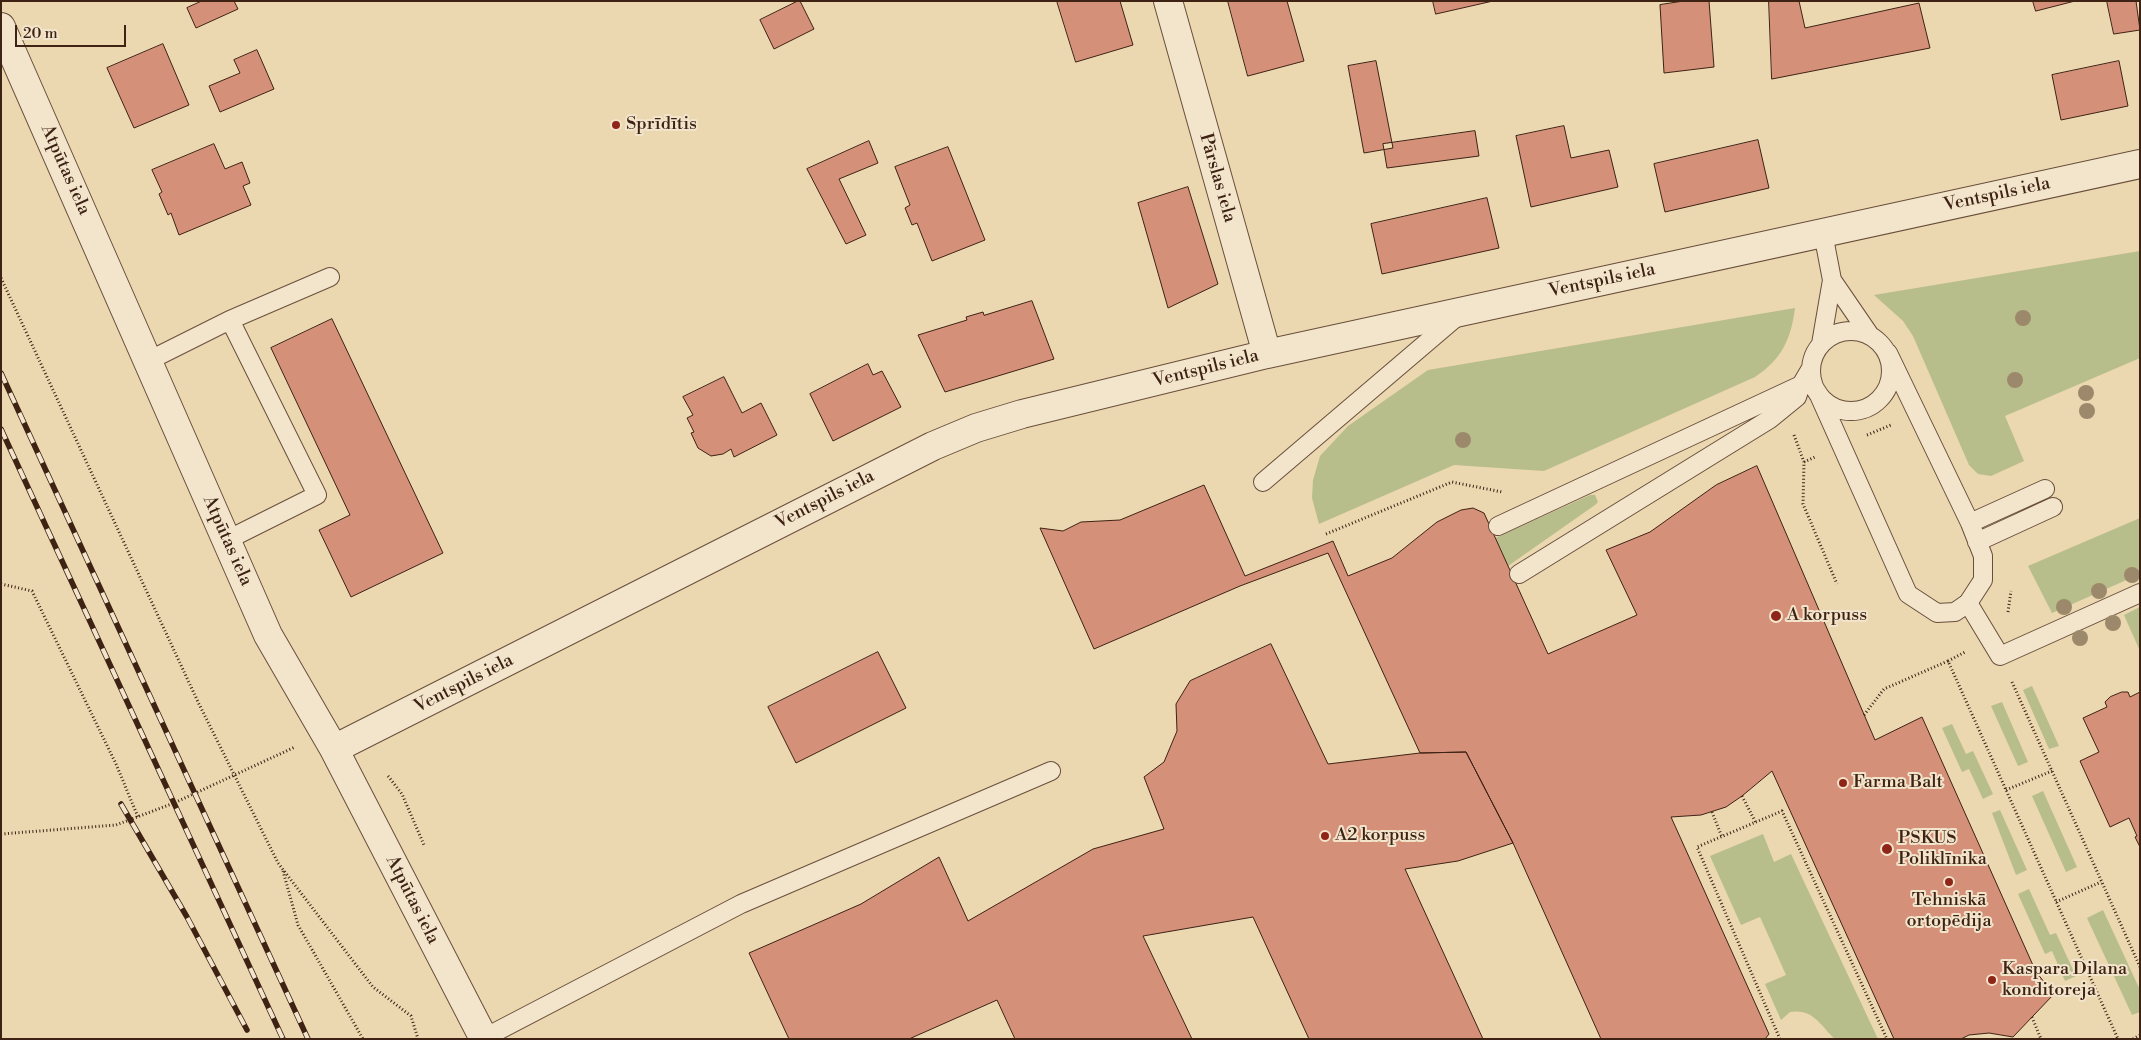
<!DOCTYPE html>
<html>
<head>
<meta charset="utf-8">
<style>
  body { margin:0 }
  #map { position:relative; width:2141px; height:1040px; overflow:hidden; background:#ebd7b0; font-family:"Libre Bodoni",serif }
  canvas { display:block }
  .frame { position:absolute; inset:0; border:2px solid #3e2214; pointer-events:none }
  .scale { position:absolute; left:15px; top:25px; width:111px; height:22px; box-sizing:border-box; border:2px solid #3e2214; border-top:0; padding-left:6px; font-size:15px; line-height:18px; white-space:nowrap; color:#3e2214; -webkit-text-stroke:4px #f2e5cc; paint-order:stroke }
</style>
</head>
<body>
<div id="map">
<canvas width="2141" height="1040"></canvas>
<div class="frame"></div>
<div class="scale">20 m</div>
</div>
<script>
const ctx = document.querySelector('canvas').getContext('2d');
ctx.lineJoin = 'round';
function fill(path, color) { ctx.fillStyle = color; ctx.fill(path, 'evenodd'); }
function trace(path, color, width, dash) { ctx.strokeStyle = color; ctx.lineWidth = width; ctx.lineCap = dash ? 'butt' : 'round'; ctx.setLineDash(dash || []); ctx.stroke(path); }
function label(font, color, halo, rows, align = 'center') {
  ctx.font = font + ' "Libre Bodoni",serif'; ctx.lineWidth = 4; ctx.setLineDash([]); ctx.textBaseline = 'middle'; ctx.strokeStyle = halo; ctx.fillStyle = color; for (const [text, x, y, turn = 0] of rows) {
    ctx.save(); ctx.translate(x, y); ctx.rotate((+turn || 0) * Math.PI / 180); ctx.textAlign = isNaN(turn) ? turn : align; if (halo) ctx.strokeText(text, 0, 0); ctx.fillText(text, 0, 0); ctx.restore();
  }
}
fill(new Path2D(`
  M2140,251V358L2005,416L2024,461L1991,476L1978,474L1969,465L1913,336L1903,321L1874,295Z
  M1795,308C1791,339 1782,359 1755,377L1544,471L1454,465L1319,524L1312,498L1313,480L1320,456L1348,426L1428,370Z
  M1590,495H1595L1598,502L1595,505L1508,566L1495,538Z
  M2140,518V574L2052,613L2028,566Z
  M2140,607V651L2124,615Z
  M2032,686L2059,746L2049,749L2023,690Z
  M2002,702L2028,762L2018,766L1991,706Z
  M1952,724L1966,754L1973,751L1993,794L1983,799L1969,769L1962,772L1942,728Z
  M2043,791L2077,867L2066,872L2032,796Z
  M2000,810L2027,870L2016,875L1992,813Z
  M1763,834L1774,862L1791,854L1878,1039H1835C1820,1025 1813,1008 1790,1012L1781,1020L1765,984L1786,975L1760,917L1741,925L1710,856Z
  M2029,889L2050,935L2056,933L2076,976L2065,981L2052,951L2045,954L2018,894Z
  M2103,910L2140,990V1012L2132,1015L2087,918Z`), '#b8be8b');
const building = new Path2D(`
  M202,1H234L238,9L196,28L187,8Z
  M798,1H800L814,29L774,49L760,20Z
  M1057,1H1120L1133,45L1076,62Z
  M1228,1H1287L1304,61L1248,76Z
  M1433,1H1493L1436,14Z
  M1684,1H1709L1714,67L1664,73L1660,5Z
  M1769,1H1799L1805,28L1919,3L1930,48L1772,79Z
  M2033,1H2075L2036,11Z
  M2107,1H2136L2140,30L2114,34Z
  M163,44L189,105L134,128L107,68Z
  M257,50L274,89L220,112L209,86L240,73L234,60Z
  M1376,61L1393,148L1364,153L1348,66Z
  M2119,61L2128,106L2061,120L2052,75Z
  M1564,126L1571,158L1609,150L1618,187L1531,207L1516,136Z
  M1475,131L1479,156L1387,168L1383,144Z
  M1758,140L1769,188L1665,212L1654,164Z
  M869,141L878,163L839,179L866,235L846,244L807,169Z
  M214,144L225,169L242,162L250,183L243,186L251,205L179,235L171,213L168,215L159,194L162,192L152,170Z
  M948,147L985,240L932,261L917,223L912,225L905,208L910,205L895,167Z
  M1188,187L1218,284L1168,308L1138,203Z
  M1487,198L1499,248L1382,274L1371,224Z
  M1032,301L1054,359L945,392L918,335L967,320L966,317L983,312L984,315Z
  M332,319L443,553L351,597L319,530L350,515L271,348Z
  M868,364L873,375L882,371L901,407L833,441L810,394Z
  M724,377L742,413L761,403L777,435L734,457L731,449L723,454L711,456L698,448L691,433L694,432L687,418L693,415L683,397Z
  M1757,466L1875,740L1922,717L2036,972L2054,994L2013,1037L1989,1033L1969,1035L1961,1039H1894L1772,771L1742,796L1726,807L1701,815L1671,817L1769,1034L1765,1039H1601L1513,843L1466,752L1420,753L1328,553L1240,586L1094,649L1040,528L1063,531L1081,522L1120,520L1204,485L1245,576L1333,541L1348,576L1392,558L1437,522L1461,510L1473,508L1484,513L1548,654L1637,615L1606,550L1650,532L1716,485Z
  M1271,644L1328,764L1420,753L1466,752L1513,843L1458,861L1405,869L1483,1039H1309L1253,917L1143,936L1192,1039H1015L997,1000L909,1039H789L749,953L861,904L939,857L968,921L1093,849L1164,829L1144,777L1164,762L1177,731L1176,704L1190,681Z
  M878,652L906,708L796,763L768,707Z
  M2122,692H2128L2130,697L2140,692V847L2135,837L2137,836L2129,818L2110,827L2080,761L2099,752L2083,718L2107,707L2105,702L2110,697Z`);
fill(building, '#d49078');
trace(building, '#3e2214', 1);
const service = new Path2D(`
  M1832,280L1869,334
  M230,320L330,277
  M1811 371a40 40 0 1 1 80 0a40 40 0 1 1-80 0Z
  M1821,344L1832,280L1823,233
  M148,361L230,320L317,495L227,540
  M1818,393L1908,594L1937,613L1955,612L1968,603L1983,580V556L1970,523L1888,353
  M1263,482L1459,315
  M1970,523L2045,489
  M1498,526L1801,385
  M1977,542L2053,507
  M1519,574L1770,419L1797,397L1801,385L1811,368
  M1968,603L2000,656L2140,593
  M484,1038L741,904L1051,771`);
const minor = new Path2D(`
  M1168,1L1267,354
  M1,27L268,635L334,749L484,1039
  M334,749L933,446L976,428L1022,414L1267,354L2140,164`);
trace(service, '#694f3b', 20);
trace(minor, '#694f3b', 30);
trace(new Path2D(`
  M1,278L199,704L278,863L373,987L411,1016L418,1039
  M1794,435L1804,462L1803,504L1837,584
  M1867,435L1891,425
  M1804,462L1815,457
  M1326,534L1452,482L1502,492
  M1,584L32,591L116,764L138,817
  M2008,612L2011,591
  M1948,661L1965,652
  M2012,682L2140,967
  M1864,715L1884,689L1948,661L2118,1039
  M388,776L402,794L424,845
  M2006,790L2052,771
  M1742,796L1756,823
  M1712,812L1722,837
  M1,834L116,825L174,803L295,747
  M283,871L298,925L363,1039
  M2056,902L2101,882
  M2032,1017L2041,1039
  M1780,1039L1697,847L1782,811L1887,1039
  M2133,1039L2140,1035`), '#3e2214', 3, [1, 2.5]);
trace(service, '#f2e5cc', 18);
trace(minor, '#f2e5cc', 28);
const rail = new Path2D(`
  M1,373L308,1039
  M1,429L283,1039
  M121,804L187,917L247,1030`);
trace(rail, '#3e2214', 5.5);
trace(rail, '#f2e5cc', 4, [11]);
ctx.fillStyle = '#9c896b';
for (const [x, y] of [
  [2023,318],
  [2015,380],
  [2086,393],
  [2087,411],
  [1463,440],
  [2132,575],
  [2099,591],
  [2064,607],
  [2113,623],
  [2080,638]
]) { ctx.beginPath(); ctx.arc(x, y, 8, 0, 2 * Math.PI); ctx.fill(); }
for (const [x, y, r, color] of [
  [616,125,5,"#8f2418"],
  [1776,616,6,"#8f2418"],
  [1843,783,5,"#8f2418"],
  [1325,836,5,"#8f2418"],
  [1887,849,6,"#8f2418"],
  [1949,882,5,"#8f2418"],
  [1992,980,5,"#8f2418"]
]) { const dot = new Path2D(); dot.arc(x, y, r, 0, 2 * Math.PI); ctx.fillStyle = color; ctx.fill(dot); trace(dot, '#f2e5cc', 2); }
label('18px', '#3e2214', '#f2e5cc', [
  ["Sprīdītis",626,125],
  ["A korpuss",1787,616],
  ["Farma Balt",1853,783],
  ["A2 korpuss",1335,836],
  ["PSKUS",1898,839],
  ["Poliklīnika",1898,860],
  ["Tehniskā",1949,901,"center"],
  ["ortopēdija",1949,922,"center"],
  ["Kaspara Dilana",2002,970],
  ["konditoreja",2002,991]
], 'left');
label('18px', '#3e2214', '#f2e5cc', [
  ["Atpūtas iela",65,170,66],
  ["Pārslas iela",1217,178,74],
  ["Ventspils iela",1997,195,-12],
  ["Ventspils iela",1602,281,-12],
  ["Ventspils iela",1206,369,-14],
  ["Ventspils iela",825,500,-27],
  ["Atpūtas iela",227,541,66],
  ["Ventspils iela",464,684,-27],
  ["Atpūtas iela",412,900,63]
]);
</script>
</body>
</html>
